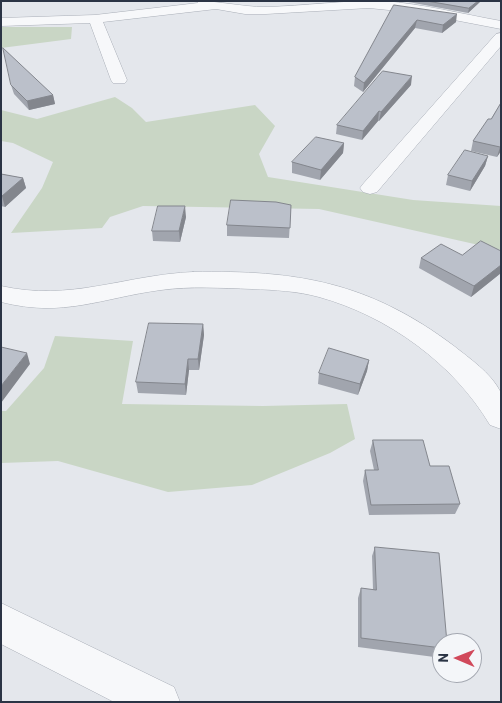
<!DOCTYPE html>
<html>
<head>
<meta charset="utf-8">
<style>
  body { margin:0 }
  #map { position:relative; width:502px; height:703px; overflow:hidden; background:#e4e7ec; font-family:Barlow,sans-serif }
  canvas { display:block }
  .frame { position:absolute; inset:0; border:2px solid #2b3445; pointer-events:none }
  .north { position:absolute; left:432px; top:633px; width:50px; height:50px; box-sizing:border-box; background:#f4f6f9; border:1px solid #a4a8b1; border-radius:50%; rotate:271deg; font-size:14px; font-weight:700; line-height:20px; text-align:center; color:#2b3445 }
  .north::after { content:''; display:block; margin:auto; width:18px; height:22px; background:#d1495b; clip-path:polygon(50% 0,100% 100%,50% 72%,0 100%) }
</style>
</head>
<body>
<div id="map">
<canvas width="502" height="703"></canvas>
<div class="frame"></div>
<div class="north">N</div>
</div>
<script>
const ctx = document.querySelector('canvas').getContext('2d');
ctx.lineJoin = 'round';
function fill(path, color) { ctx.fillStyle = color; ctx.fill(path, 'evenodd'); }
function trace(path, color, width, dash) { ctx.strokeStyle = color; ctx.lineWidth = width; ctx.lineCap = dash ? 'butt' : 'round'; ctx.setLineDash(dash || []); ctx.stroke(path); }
fill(new Path2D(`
  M1,27H72L71,39L1,48Z
  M115,97L132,108L146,122L255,105L275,126L259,154L268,177L413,200L501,206V250L319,209L143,206L110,217L102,228L11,233L42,188L53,162L13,143L1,141V110L37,119Z
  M55,336L133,341L122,404L263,406L347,404L355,439L330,453L252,485L168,492L58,461L1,463V411H6L44,368Z`), '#c9d6c5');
const minor = new Path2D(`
  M197,1C220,1 242,7 265,7C305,6 344,0 384,1C423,4 462,14 501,21V29L418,13L369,8L266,14H245L216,9L103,22L127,80L125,83H113L111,80L90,23L1,26V18L95,15L198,3Z
  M501,33V46L377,192L370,194L363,192L360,188L363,184L496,34Z
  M193,272C297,270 369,282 454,346C469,358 491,373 500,391C502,398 501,420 501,429L490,425C454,364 388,316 319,297C297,291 275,290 252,289C221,288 191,286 161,290C101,298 64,318 1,302V286C71,302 124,275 193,272Z
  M1,603L174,687L180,702H114L1,644Z`);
trace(minor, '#a9aeb7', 1);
fill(minor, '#f7f8fa');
fill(new Path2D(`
  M403,1H481L468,13Z
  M394,5L456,22L442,33L415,28L363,92L354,86L355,77Z
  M11,85L53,95L55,104L29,110L14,94Z
  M411,85L379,121H378L362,140L336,134L337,125Z
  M501,103V151L497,157L471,151L473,141L491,119Z
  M344,143L343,153L320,180L292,173V162Z
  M488,156L485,166L470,191L446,185L448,175Z
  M1,174L23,178L26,188L5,207L1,206Z
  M291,205L289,238L227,236V225Z
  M186,217L180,242L153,241L152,231Z
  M501,251V273L471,297L419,268L421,258L462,255Z
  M203,324L204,335L199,370H189L186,395L138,393L136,382Z
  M369,360L367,371L358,395L318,384L319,373Z
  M373,440L430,466L460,504L455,514L369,515L363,481L365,470H374L370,451Z
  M375,547L442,643V658L358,647V598L361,588L373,590L372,556Z`), '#a1a5ae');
fill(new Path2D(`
  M478,1H481L468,13L469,8Z
  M457,14L456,22L442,33L443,25Z
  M417,20L415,28L363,92L364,83Z
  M412,76L411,85L379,121L381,112Z
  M53,95L55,104L29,110L27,101Z
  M379,111L378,121L362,140L363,131Z
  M344,143L343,153L320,180L321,170Z
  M501,146V151L497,157L500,147Z
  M488,156L485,166L470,191L472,181Z
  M23,178L26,188L5,207L2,196Z
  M185,206L186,217L180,242L179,231Z
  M501,265V273L471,297L474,286Z
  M203,324L204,335L199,370L198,359Z
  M27,353L30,364L1,403V386Z
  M188,359L189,370L186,395L185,384Z
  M369,360L367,371L358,395L360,384Z`), '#83868d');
const building = new Path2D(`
  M427,1H478L469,8Z
  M394,5L457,14L443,25L417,20L364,83L355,77Z
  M3,48L53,95L27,101L11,85Z
  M383,71L412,76L381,112L379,111L363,131L337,125Z
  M501,103V146L500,147L473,141L488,119H491Z
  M316,137L344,143L321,170L292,162Z
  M465,150L488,156L472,181L448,175Z
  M1,174L23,178L2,196H1Z
  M231,200L276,202L291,205L290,228L227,225Z
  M158,206H185L179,231H152Z
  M481,241L501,251V265L474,286L421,258L441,244L462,255Z
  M149,323L203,324L198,359H188L185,384L136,382Z
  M1,347L27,353L1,386Z
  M329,348L369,360L360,384L319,373Z
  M373,440H423L430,466H449L460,504L371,505L365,470H378Z
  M375,547L439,553L447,643H442V648L361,638V588L376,590Z`);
fill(building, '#bbc0ca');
trace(building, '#83868d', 1);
</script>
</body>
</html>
